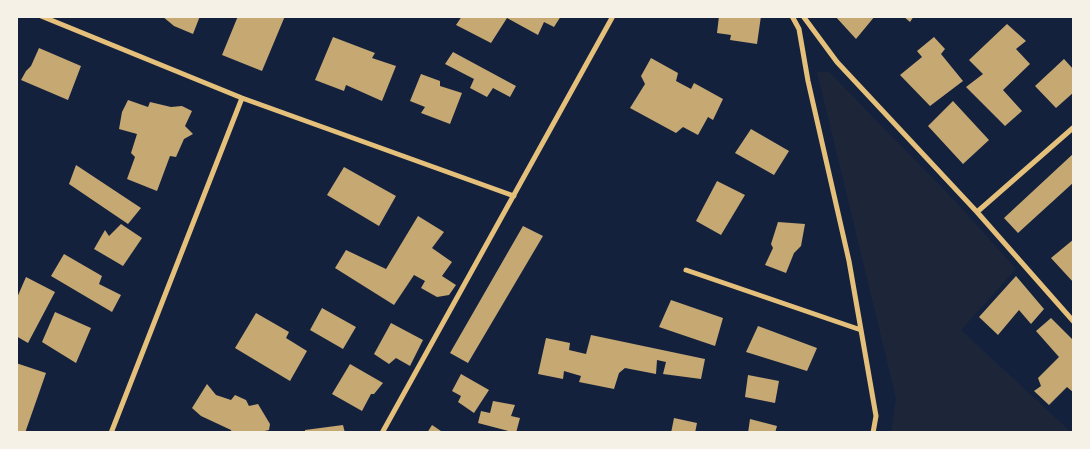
<!DOCTYPE html>
<html>
<head>
<meta charset="utf-8">
<style>
  body { margin:0 }
  #map { position:relative; width:1090px; height:449px; overflow:hidden; background:#14213d; font-family:"Titillium Web",sans-serif }
  canvas { display:block }
  .frame { position:absolute; inset:0; border:18px solid #f6f1e7; pointer-events:none }
</style>
</head>
<body>
<div id="map">
<canvas width="1090" height="449"></canvas>
<div class="frame"></div>
</div>
<script>
const ctx = document.querySelector('canvas').getContext('2d');
ctx.lineJoin = 'round';
function fill(path, color) { ctx.fillStyle = color; ctx.fill(path, 'evenodd'); }
function trace(path, color, width, dash) { ctx.strokeStyle = color; ctx.lineWidth = width; ctx.lineCap = dash ? 'butt' : 'round'; ctx.setLineDash(dash || []); ctx.stroke(path); }
fill(new Path2D(`
  M817,72H829L958,204L1016,269L961,330L1072,433H891L896,398Z`), '#1d2539');
fill(new Path2D(`
  M162,16H200L193,34L174,26Z
  M238,16H285L262,71L222,55Z
  M462,16H561L554,27L544,22L538,35L507,18L491,43L456,25Z
  M719,16H761L757,44L730,40L731,35L717,33Z
  M835,16H875L856,39Z
  M903,16H914L910,22Z
  M1007,24L1026,41L1016,49L1030,64L1003,90L1022,111L1005,126L966,87L983,74L969,60Z
  M333,37L375,53L372,58L396,66L382,101L346,85L344,91L315,80Z
  M934,37L945,49L941,54L963,81L930,106L900,75L922,57L917,51Z
  M39,48L81,66L68,100L21,80L26,71L31,66Z
  M453,52L516,86L510,97L493,88L487,97L470,88L474,79L445,64Z
  M651,58L678,73L676,81L691,89L694,83L723,99L713,120L708,117L698,135L683,127L676,133L630,108L645,84L641,76Z
  M1064,59L1074,70V92L1056,108L1035,86Z
  M421,74L440,81V86L462,93L450,124L421,113L425,107L410,101Z
  M128,100L148,107L150,102L171,107L182,106L192,111L185,126L193,134L184,139L176,157L170,156L157,191L127,179L135,157L131,153L137,134L119,129L122,112Z
  M953,101L989,140L963,164L928,126Z
  M751,129L789,151L774,175L735,153Z
  M1074,153V182L1018,233L1004,218Z
  M76,165L141,208L128,224L69,184Z
  M344,167L396,196L379,226L327,195Z
  M717,181L745,195L721,235L696,221Z
  M418,216L444,232L432,248L452,262L442,276L456,285L449,295L437,297L421,288L425,281L414,275L394,305L335,268L346,250L386,269Z
  M778,222L805,224L801,246L794,253L786,273L765,265L773,248L771,244Z
  M121,224L142,238L123,266L94,249L105,230L109,236Z
  M523,226L543,236L468,363L450,353Z
  M1074,239V283L1051,258Z
  M64,254L102,276L99,284L121,295L112,312L51,276Z
  M1016,276L1044,309L1031,324L1019,310L998,335L979,317Z
  M26,277L55,292L28,343L16,336V300Z
  M671,300L723,318L715,346L659,327Z
  M322,308L356,327L343,349L310,330Z
  M55,312L91,328L76,363L42,342Z
  M256,313L289,332L286,338L307,351L290,381L235,348Z
  M1051,318L1074,341V393L1067,387L1049,405L1034,391L1041,386L1038,378L1059,357L1036,331Z
  M391,323L423,340L410,366L396,358L389,364L374,354Z
  M758,326L817,348L807,371L746,352Z
  M591,335L705,359L701,379L663,374L666,362L657,360L656,374L625,368L619,373L614,389L579,382L581,376L564,371L563,379L538,374L546,338L570,343L569,350L586,354Z
  M16,363L46,373L25,433H16Z
  M350,364L383,383L374,394H371L362,411L332,394Z
  M461,374L489,390L474,413L458,402L461,396L452,391Z
  M748,375L779,381L775,403L745,397Z
  M207,384L216,395L231,400L235,395L246,400L249,406L258,404L270,424L269,430L256,433H232L231,430L201,416L192,408Z
  M493,401L515,405L511,416L520,418L516,433L478,423L481,411L490,413Z
  M674,418L697,423L695,433H671Z
  M750,419L777,426L775,433H748Z
  M343,425L345,433H305V430Z
  M432,425L444,433H427Z`), '#c6a872');
trace(new Path2D(`
  M41,16L242,98L514,196
  M792,16L799,29L808,81L849,261L876,416L873,433
  M803,16L837,62L977,212L1074,322
  M977,212L1074,127
  M686,270L861,330
  M111,433L242,98
  M382,433L613,16`), '#e5c07b', 5);
</script>
</body>
</html>
